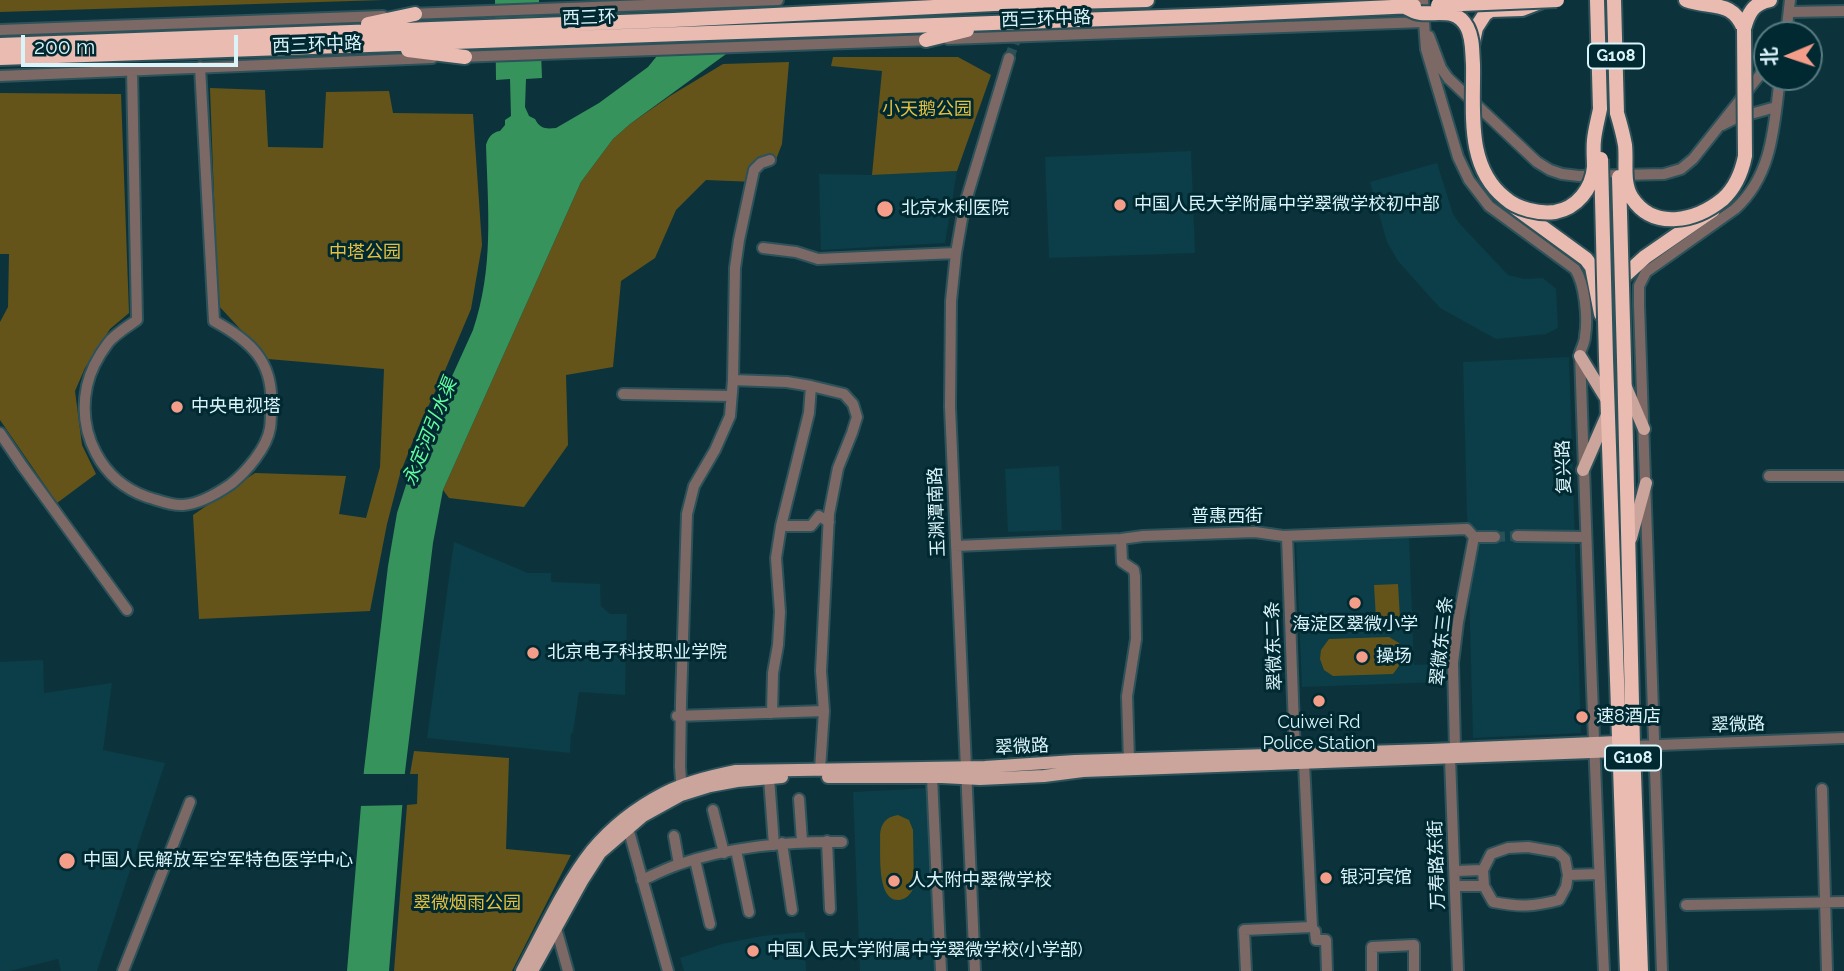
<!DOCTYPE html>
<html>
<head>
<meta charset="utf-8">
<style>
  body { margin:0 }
  #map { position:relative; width:1844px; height:971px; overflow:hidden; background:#0c333b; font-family:Raleway,"Noto Sans SC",sans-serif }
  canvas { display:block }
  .north { position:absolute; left:1753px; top:21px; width:70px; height:70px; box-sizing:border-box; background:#012931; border:2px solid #587a81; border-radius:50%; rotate:268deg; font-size:19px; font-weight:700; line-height:28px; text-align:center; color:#daf4fa }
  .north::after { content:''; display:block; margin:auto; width:24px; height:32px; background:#f49e8a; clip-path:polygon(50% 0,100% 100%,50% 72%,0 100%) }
  .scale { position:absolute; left:21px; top:35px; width:217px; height:32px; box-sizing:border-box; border:4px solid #daf4fa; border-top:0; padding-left:9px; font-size:21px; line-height:24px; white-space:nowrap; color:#daf4fa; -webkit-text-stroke:5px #012931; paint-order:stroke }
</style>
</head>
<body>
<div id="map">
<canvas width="1844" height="971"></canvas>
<div class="north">北</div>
<div class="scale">200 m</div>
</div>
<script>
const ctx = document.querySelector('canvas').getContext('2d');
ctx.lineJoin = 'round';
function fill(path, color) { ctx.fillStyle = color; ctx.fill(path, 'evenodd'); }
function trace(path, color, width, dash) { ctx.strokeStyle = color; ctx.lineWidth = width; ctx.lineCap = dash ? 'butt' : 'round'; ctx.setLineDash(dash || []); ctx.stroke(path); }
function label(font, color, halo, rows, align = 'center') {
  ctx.font = font + ' Raleway,"Noto Sans SC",sans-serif'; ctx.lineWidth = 6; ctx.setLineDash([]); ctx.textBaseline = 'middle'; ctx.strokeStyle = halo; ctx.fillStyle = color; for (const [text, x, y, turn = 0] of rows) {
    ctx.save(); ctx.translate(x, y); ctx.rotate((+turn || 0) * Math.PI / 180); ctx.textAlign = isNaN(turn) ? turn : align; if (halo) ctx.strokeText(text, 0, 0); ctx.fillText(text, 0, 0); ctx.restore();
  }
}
fill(new Path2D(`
  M1191,151L1195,253L1049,258L1045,157Z
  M1437,163L1453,214L1459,223L1508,275L1524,279L1543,278L1556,289L1558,328L1546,334L1496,339L1440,308L1398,261L1387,242L1370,182Z
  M957,171L945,243L821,250L819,174L872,175Z
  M1569,357L1581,733L1473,738L1463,362Z
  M1059,466L1062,530L1008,532L1005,469Z
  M1409,537L1414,665L1439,664L1440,682L1302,687L1296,541Z
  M454,542L528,573H551V581L553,582L600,584L601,606L610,614H627L625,695L579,692L573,732L571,734L570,753L427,738Z
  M43,660L44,693L112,683L103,750L165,763L97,971H61L58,959L10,971H0V662Z
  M928,788L935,971H860L853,792Z
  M805,932L806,971H684L680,958L722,944L762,936Z`), '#0b3e48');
fill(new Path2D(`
  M0,0H384L0,12Z
  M833,57H958L991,75L957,171L872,175L882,71L831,66Z
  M789,62L782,144L775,162L760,168L756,182L706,180L676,210L655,258L621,281L613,367L566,375L568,445L524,507L449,498L443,490L581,182L613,139L630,124L670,96L723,64Z
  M210,88L265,90L268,147L323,148L326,92L389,91L393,113L473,114L482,245L471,309L443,375L418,428L400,474L387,524L370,611L199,619L193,515L255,473L346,476L339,514L366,518L380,467L384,369L268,359L218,305Z
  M0,93L121,94L129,313L110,329L85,368L75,391L82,445L96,474L57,503L0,420V322L8,307L9,254H0Z
  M1398,584L1400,618L1376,619L1374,585Z
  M1389,637L1399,643C1404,657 1402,663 1393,674L1333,676L1324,670L1320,659L1321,650L1329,639Z
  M414,751L509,758L506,849L571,855L512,971H394L407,805L417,804L418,774H410Z
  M898,815L909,820L913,830L914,886C912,893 906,900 898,900C876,900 881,851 880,835C881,823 886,817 898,815Z`), '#645419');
fill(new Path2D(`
  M495,0H539L542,78L526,79L525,107L529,116L535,119C540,129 546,129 556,128L599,103L648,67L702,0H769L733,49L630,124L613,139L581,182L443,490L433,543L405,772L389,971H347L364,770L388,566L397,513L414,460L473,330C494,268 488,210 486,145C488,138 492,132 500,131L505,125V120L511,116L510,79L496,80Z`), '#36935b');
fill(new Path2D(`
  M360,774H408L406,805L358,806Z`), '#0c333b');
trace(new Path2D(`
  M1009,58L1031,0
  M1495,537L1517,536`), '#2b5058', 10, [10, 5]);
const minor = new Path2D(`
  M1423,0L1424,20
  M1789,12L1844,11
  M410,14L778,0
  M1424,22L1426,49L1458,157L1469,180L1489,206L1575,269C1585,284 1588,318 1585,336C1585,342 1582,347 1580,353C1587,559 1594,765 1604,971
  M0,30L383,16
  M1786,35L1790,0
  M1429,36L1441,68L1448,78L1537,162L1550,170L1562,174L1579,176L1664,174L1681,169L1693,159L1767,66
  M948,39L1424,22
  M458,57L932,40
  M132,70L137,320C127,327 115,334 108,343C99,355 90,372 87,386C77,433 101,481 147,497C158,500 171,506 183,505C199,504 218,493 231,484C246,472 267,448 270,428C271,422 271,414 271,407C274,362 251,341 214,321L200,67
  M0,76L432,58
  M1722,125L1736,118L1776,107
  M763,248L796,252L818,259L956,253
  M733,380L787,382L811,386L844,394L853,404L857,417L852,433L838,468L829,514L821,671L824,711L820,769
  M623,394L731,396
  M0,433L23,467L127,610
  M1769,476H1844
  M781,526H811L819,516L829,522
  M1287,536L1295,754
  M1517,536L1585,537
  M1121,539L1122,562L1134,570L1135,576L1136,639L1127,696L1129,760
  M956,546L1121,539L1143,536L1255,532L1283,536L1467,529L1474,537H1495
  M772,713L773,673L778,645L780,612L776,558L781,526L809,413L811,386
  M677,716L824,711
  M1633,746L1844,738
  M1455,749L1453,663L1458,622L1474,537
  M1450,758L1458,971
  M932,777L941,971
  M769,778L774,845
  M1822,789L1827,971
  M682,793L680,767L681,701L687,514L694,486L715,450L730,416L733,380L735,268L739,240L754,170L761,163L770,160
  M799,799L802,841
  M713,810L724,853
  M628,828L668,971
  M674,836L679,864
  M827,841L830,909
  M782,843L792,910
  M736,850L749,912
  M695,860L710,924
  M1483,870L1491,854L1508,848L1528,847L1557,852L1565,859L1568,875
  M1455,871L1483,870L1484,886H1455
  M642,880C654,875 665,869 677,865C727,847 789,841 842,842
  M1484,886L1493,902C1519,907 1533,907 1559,900L1566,887L1568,875L1599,874
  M1686,905L1844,902
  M556,928L568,971
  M1315,931L1316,940H1326L1327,971
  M123,971L190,802
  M975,971L950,407L951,301L956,253L964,207L1009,58
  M1246,971L1244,930L1312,927L1304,763
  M1372,971V947L1414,945V971
  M1662,971L1639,305V286L1646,272L1735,209C1773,175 1774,125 1780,77`);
const major = new Path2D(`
  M1580,356L1607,400
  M1626,387L1644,429
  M1583,470L1607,415
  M1631,538L1646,483
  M828,777H942L980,779L1044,776L1083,771L1618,751
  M522,971C543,932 565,884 592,850C611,827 637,807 664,793C686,782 711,776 736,771L985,767L1075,761L1430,750L1618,742
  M532,971L582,881L600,853L643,816L681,795L710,786L737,781L782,777`);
const highway = new Path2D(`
  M1597,0L1600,109
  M1614,0L1617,113
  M1686,0C1714,9 1732,0 1744,29
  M368,24L415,14
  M1744,29C1748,14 1753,3 1770,0
  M926,40L967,30
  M0,45L674,20L994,4L1147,0
  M1472,46L1476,28L1485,14L1491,10L1522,9L1540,2
  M408,50L465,57
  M0,58L1219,15
  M1516,208L1586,259L1592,267L1601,314
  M1622,278L1645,257L1713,210
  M1606,359L1627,971
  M1624,359L1633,746L1641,971`);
trace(minor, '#2d525a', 14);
trace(major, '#2d525a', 16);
trace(highway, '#2d525a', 18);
trace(minor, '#7c6965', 10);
trace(major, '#cba49b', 12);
trace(highway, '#eabbb0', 14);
const highwayBridge = new Path2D(`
  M1438,5L1557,0
  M1405,7C1410,9 1415,13 1420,13C1438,15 1456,7 1467,27C1473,38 1472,52 1473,64C1474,110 1465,166 1505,198C1517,209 1539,214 1555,212C1577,208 1592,189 1594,167C1594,158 1593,149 1594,140C1595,130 1598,119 1600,109
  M1219,15L1414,6
  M1617,113C1620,123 1623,134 1625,145C1627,162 1622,183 1632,198C1654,231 1696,221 1723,199C1735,188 1742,171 1745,156L1744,29
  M1601,159L1606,359
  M1619,177L1624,359`);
trace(highwayBridge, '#2d525a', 18, []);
trace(highwayBridge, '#eabbb0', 14);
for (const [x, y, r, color] of [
  [1120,205,7,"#f49e8a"],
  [885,209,9,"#f49e8a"],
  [177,407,7,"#f49e8a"],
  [1355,603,7,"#f49e8a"],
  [533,653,7,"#f49e8a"],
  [1362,657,7,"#f49e8a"],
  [1319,701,7,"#f49e8a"],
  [1582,717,7,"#f49e8a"],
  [67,861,9,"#f49e8a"],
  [1326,878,7,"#f49e8a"],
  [894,881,7,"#f49e8a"],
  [753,951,7,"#f49e8a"]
]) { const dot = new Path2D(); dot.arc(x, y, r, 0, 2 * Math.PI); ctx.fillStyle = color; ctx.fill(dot); trace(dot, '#012931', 2.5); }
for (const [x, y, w] of [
  [1616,56,56],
  [1633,758,56]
]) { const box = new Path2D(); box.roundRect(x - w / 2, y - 12.5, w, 25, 5); ctx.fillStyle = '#012931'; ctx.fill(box); trace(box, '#daf4fa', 2); }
label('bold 16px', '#daf4fa', null, [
  ["G108",1616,56],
  ["G108",1633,758]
]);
label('18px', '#daf4fa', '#012931', [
  ["西三环",589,18,-2],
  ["西三环中路",1046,19,-2],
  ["西三环中路",317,45,-2],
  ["复兴路",1564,467,-92],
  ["玉渊潭南路",937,512,-92],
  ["普惠西街",1227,517],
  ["翠微东三条",1442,641,-84],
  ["翠微东二条",1274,646,-92],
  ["翠微路",1738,725,-2],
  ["翠微路",1022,747,-3],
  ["万寿路东街",1437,865,-92]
]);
label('18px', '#e3c03f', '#012931', [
  ["小天鹅公园",927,110],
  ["中塔公园",365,253],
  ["翠微烟雨公园",467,904]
]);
label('18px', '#daf4fa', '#012931', [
  ["中国人民大学附属中学翠微学校初中部",1134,205],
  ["北京水利医院",901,209],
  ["中央电视塔",191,407],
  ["海淀区翠微小学",1355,625,"center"],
  ["北京电子科技职业学院",547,653],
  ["操场",1376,657],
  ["速8酒店",1596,717],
  ["Cuiwei Rd",1319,723,"center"],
  ["Police Station",1319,744,"center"],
  ["中国人民解放军空军特色医学中心",83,861],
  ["银河宾馆",1340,878],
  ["人大附中翠微学校",908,881],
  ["中国人民大学附属中学翠微学校(小学部)",767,951]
], 'left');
label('italic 19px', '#62fc9f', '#012931', [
  ["永定河引水渠",430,432,-68]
]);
</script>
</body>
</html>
